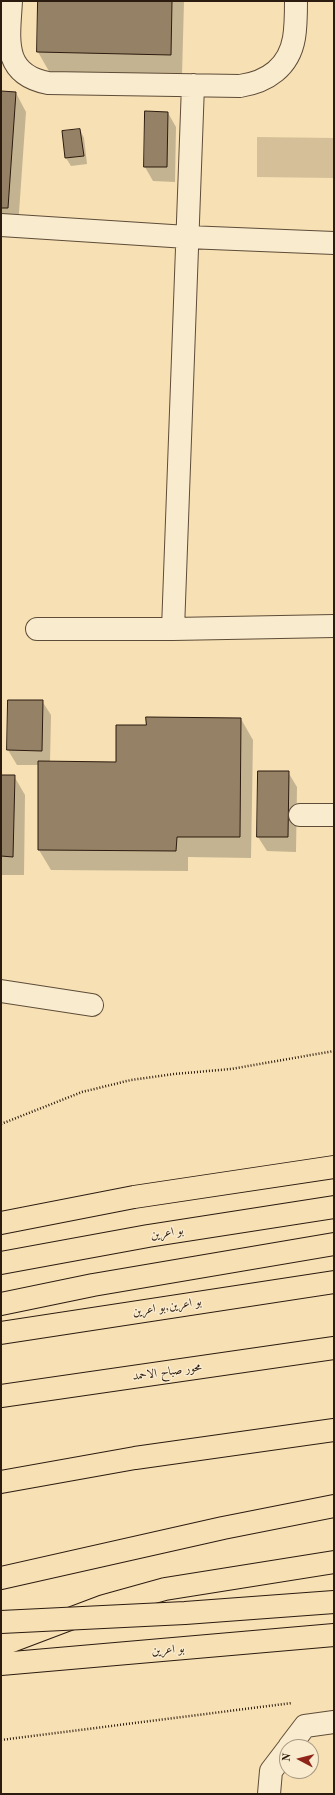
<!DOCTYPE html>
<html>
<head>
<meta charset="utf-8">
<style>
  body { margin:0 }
  #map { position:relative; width:335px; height:1795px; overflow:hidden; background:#f6e0b4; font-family:"Old Standard TT",serif }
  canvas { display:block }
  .frame { position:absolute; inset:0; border:2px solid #2c1b0f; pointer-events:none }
  .north { position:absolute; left:279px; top:1739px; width:40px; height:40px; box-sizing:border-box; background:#f9ebce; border:1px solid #a79882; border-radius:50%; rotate:277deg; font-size:11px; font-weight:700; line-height:16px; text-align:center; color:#2c1b0f }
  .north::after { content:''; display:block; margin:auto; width:14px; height:18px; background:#8f2418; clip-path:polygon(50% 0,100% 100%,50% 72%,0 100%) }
</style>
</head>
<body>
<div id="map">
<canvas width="335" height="1795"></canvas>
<div class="frame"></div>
<div class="north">N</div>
</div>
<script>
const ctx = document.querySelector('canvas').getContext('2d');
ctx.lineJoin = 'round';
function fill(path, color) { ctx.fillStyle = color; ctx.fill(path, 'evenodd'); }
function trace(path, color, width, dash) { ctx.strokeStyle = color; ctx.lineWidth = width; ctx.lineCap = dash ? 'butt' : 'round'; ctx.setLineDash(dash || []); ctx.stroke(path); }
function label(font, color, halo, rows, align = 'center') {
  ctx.font = font + ' "Old Standard TT",Amiri,serif'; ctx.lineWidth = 3; ctx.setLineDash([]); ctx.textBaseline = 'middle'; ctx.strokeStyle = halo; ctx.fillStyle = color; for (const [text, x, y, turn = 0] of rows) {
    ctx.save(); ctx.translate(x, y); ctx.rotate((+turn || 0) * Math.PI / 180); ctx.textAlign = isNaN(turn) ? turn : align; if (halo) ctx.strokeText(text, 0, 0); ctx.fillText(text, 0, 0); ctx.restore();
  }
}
fill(new Path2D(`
  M257,137L334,138V178L257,177Z`), '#d4bf98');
fill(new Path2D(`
  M39,1H184L182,75L50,73L38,52Z
  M1,92L16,93L26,112L18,227L1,225Z
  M168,113L176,127L175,182L153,181L145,167Z
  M80,130L84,138L87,164L71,166L66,158L63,131Z
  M9,701H42L51,715L50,762L117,763L147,726L241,719L253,740L251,858L188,857V871L51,870L39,850V765H17L8,750Z
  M288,772L297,787L296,852L267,851L258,837Z
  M1,776H14L25,795L24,875H1Z`), '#0003');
const building = new Path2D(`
  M38,1H172L171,55L37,52Z
  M1,91L16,92L8,208H1Z
  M145,111L168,112L167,167H144Z
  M80,129L84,156L65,158L62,131Z
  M8,700H43L42,751L7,750Z
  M146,717L241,718L240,837H177L176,851L38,850V761L116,762V725H146Z
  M258,771H289L288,837H257Z
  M1,775H15L13,857L1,856Z`);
fill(building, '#958165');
trace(building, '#2c1b0f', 1);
const minor = new Path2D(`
  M11,1C9,38 1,74 48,83L240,86C267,82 289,67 294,38C296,26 296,13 296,1
  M1,225L187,237L334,243
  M37,629H173L334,626
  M173,629L193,85
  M300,815H334
  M1,991L92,1005
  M289,1747L305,1726L334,1722
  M269,1794L271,1771L287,1750`);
const major = new Path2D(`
  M1,1263L148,1236L334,1207
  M1,1664L334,1635`);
const highway = new Path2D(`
  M1,1223L134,1197L334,1167
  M1,1304L93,1285L334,1244
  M1,1333L334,1282
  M1,1396L334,1348
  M1,1482L135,1458L334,1430
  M1,1578L223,1528L334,1506
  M1,1645L104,1606L165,1589L334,1562`);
trace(minor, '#5e4c38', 24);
trace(major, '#2c1b0f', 24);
trace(highway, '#2c1b0f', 24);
trace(new Path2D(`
  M1,1124L82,1092L131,1080L174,1074L231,1069L334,1051
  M1,1740L292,1703`), '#2c1b0f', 2.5, [1, 2]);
trace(minor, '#f9ebce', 22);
trace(major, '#f6e0b4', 22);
trace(highway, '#f6e0b4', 22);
const highwayBridge = new Path2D(`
  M1,1622L185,1613L334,1602`);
trace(highwayBridge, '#2c1b0f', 24, []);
trace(highwayBridge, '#f6e0b4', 22);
label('12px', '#2c1b0f', '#f9ebce', [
  ["بو اعرين",167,1233,-9],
  ["بو اعرين,بو اعرين",167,1307,-9],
  ["محور صباح الاحمد",167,1372,-8],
  ["بو اعرين",168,1650,-5]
]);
</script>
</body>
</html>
